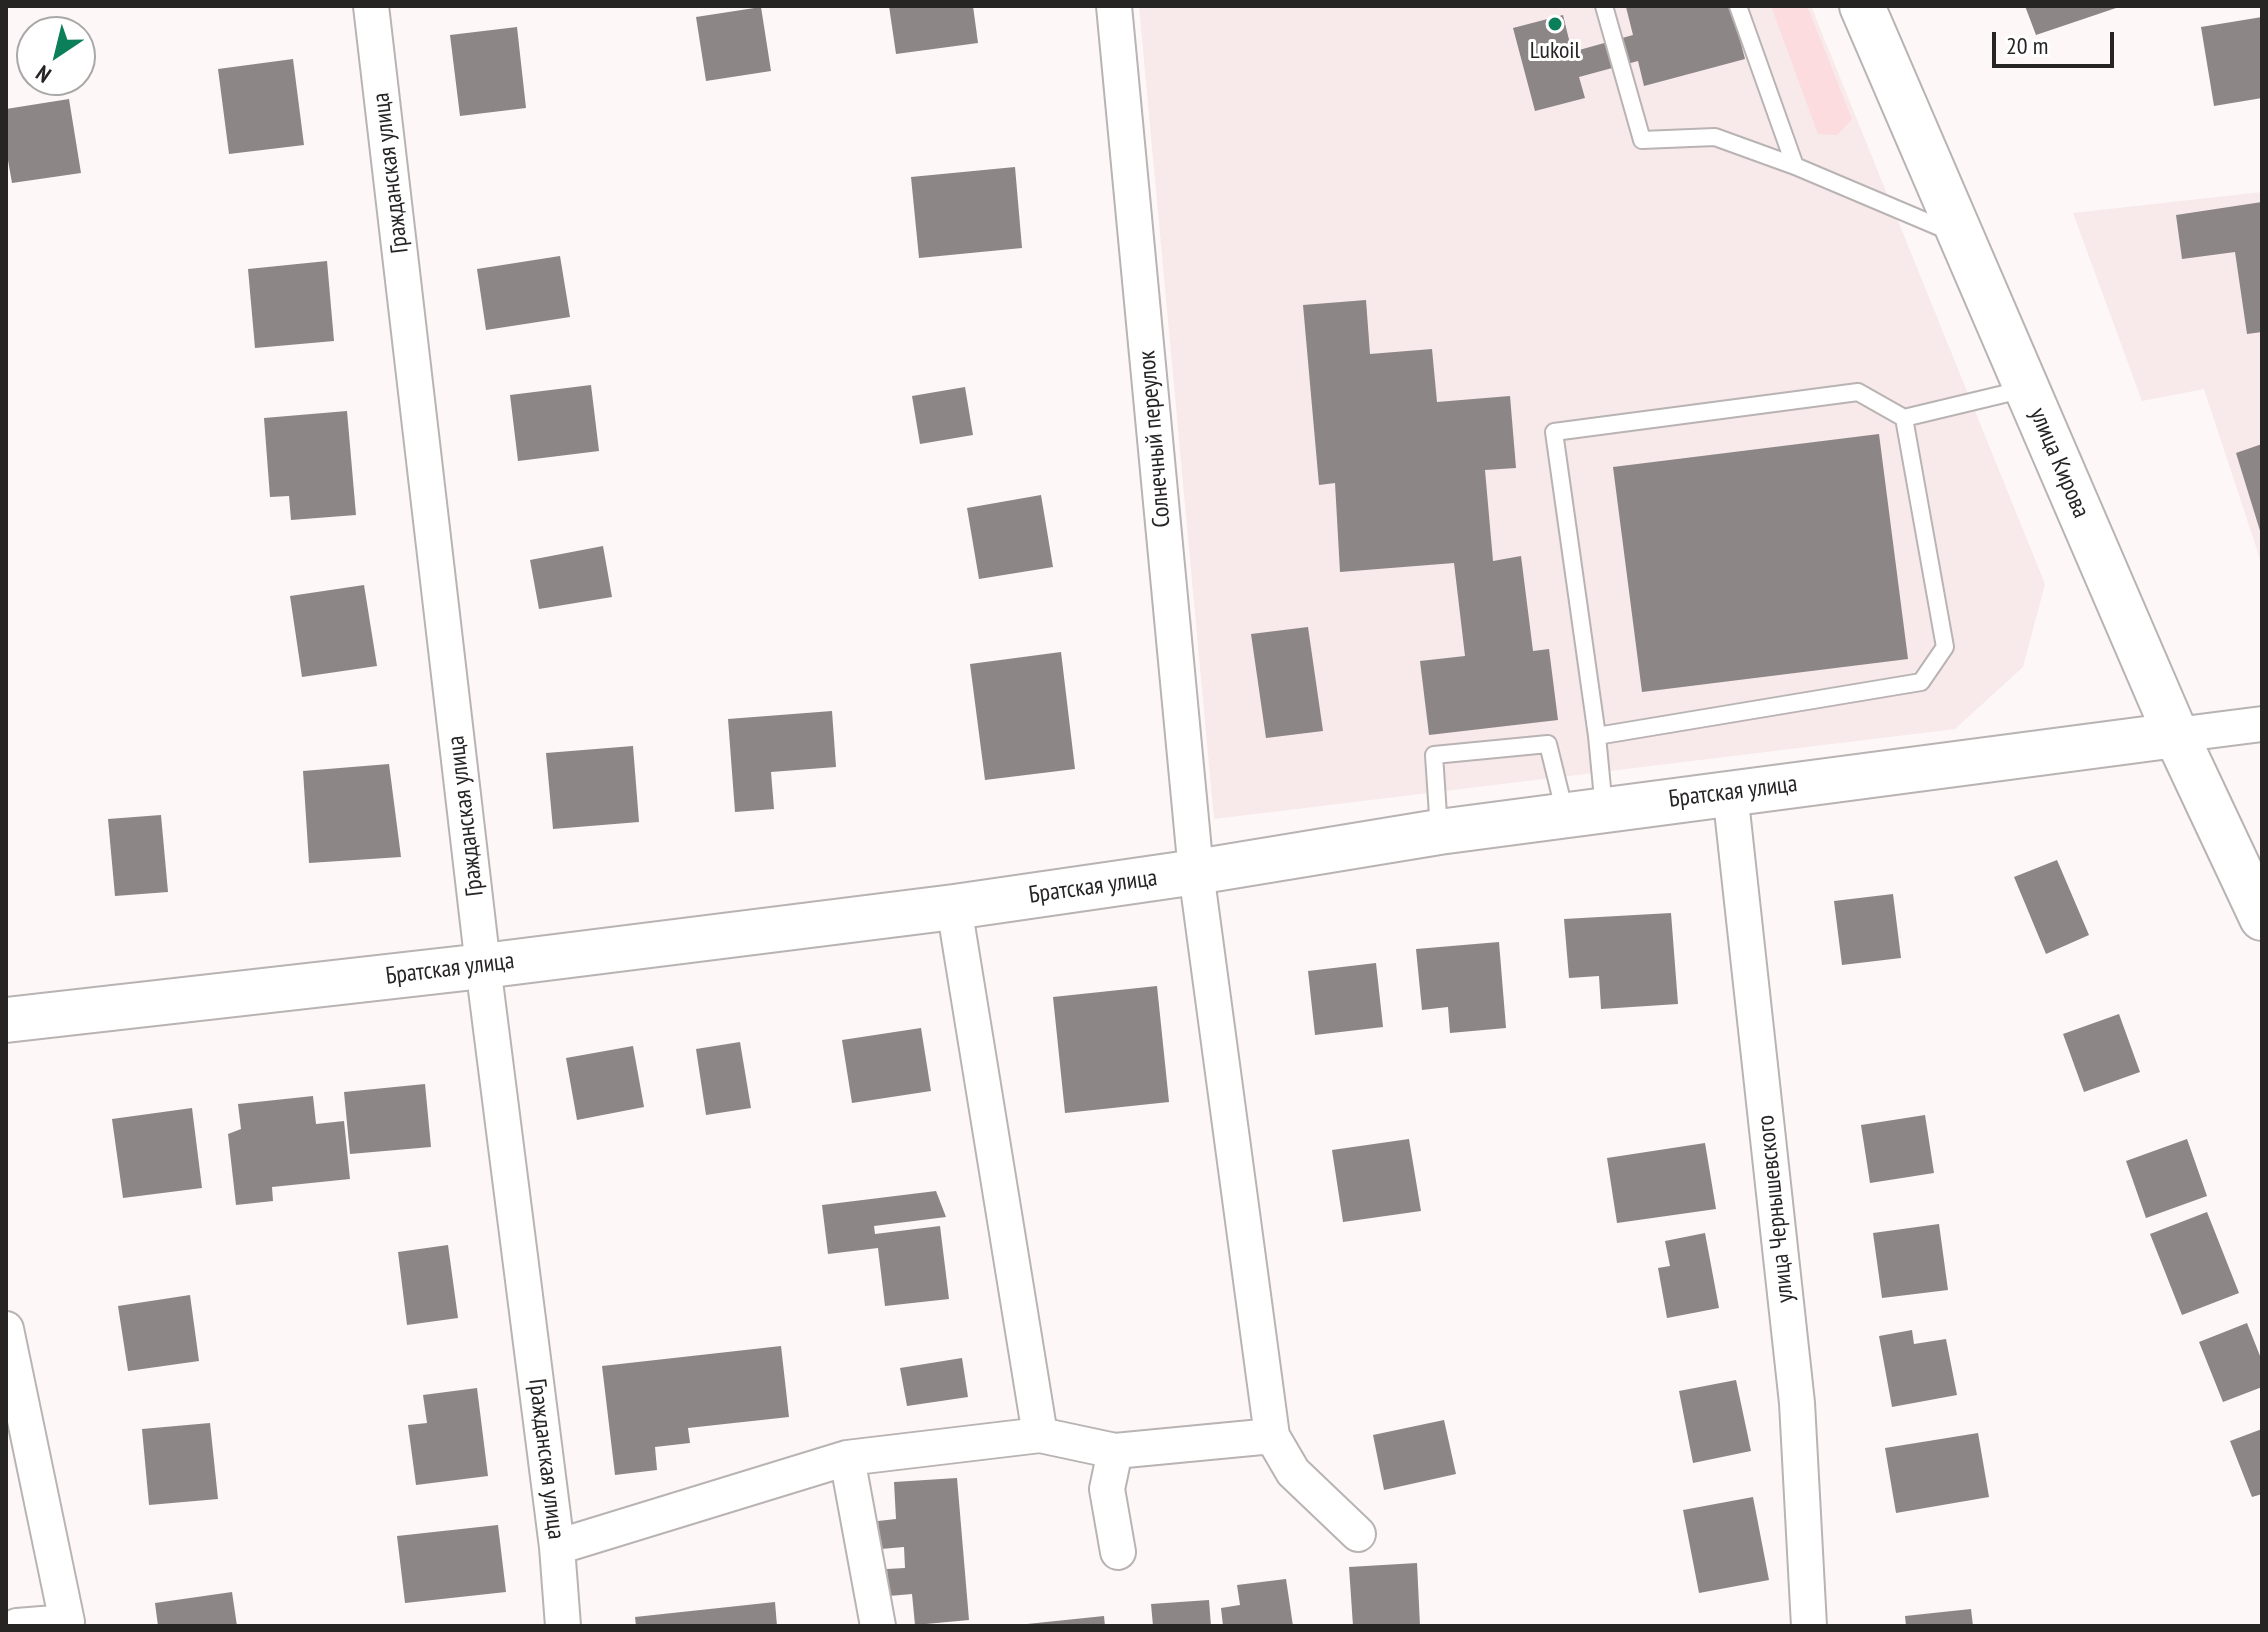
<!DOCTYPE html>
<html>
<head>
<meta charset="utf-8">
<style>
  body { margin:0 }
  #map { position:relative; width:2268px; height:1632px; overflow:hidden; background:#fdf7f7; font-family:"PT Sans Narrow",sans-serif }
  canvas { display:block }
  .frame { position:absolute; inset:0; border:8px solid #272424; pointer-events:none }
  .north { position:absolute; left:16px; top:16px; width:80px; height:80px; box-sizing:border-box; background:#fff; border:2px solid #a9a7a7; border-radius:50%; rotate:215deg; font-size:22px; font-weight:700; line-height:32px; text-align:center; color:#272424 }
  .north::after { content:''; display:block; margin:auto; width:28px; height:36px; background:#0b7e5a; clip-path:polygon(50% 0,100% 100%,50% 72%,0 100%) }
  .scale { position:absolute; left:1992px; top:32px; width:122px; height:36px; box-sizing:border-box; border:4px solid #272424; border-top:0; padding-left:10px; font-size:24px; line-height:28px; white-space:nowrap; color:#272424; -webkit-text-stroke:6px #fff; paint-order:stroke }
</style>
</head>
<body>
<div id="map">
<canvas width="2268" height="1632"></canvas>
<div class="frame"></div>
<div class="north">N</div>
<div class="scale">20 m</div>
</div>
<script>
const ctx = document.querySelector('canvas').getContext('2d');
ctx.lineJoin = 'round';
function fill(path, color) { ctx.fillStyle = color; ctx.fill(path, 'evenodd'); }
function trace(path, color, width, dash) { ctx.strokeStyle = color; ctx.lineWidth = width; ctx.lineCap = dash ? 'butt' : 'round'; ctx.setLineDash(dash || []); ctx.stroke(path); }
function label(font, color, halo, rows, align = 'center') {
  ctx.font = font + ' "PT Sans Narrow",sans-serif'; ctx.lineWidth = 6; ctx.setLineDash([]); ctx.textBaseline = 'middle'; ctx.strokeStyle = halo; ctx.fillStyle = color; for (const [text, x, y, turn = 0] of rows) {
    ctx.save(); ctx.translate(x, y); ctx.rotate((+turn || 0) * Math.PI / 180); ctx.textAlign = isNaN(turn) ? turn : align; if (halo) ctx.strokeText(text, 0, 0); ctx.fillText(text, 0, 0); ctx.restore();
  }
}
fill(new Path2D(`
  M1139,6H1811L2045,584L2023,667L1955,729L1214,819Z
  M2262,192V565L2204,389L2142,401L2073,213Z`), '#f8e9ea');
fill(new Path2D(`
  M1771,6H1807L1852,119L1837,135L1818,134Z`), '#fcdcde');
fill(new Path2D(`
  M889,6H973L978,43L896,54Z
  M1630,6H1731L1745,59L1644,86L1638,61L1579,77L1585,98L1535,111L1513,28L1563,15L1572,52L1633,35L1626,7Z
  M2025,6H2119V7L2036,35Z
  M761,7L771,71L706,81L696,17Z
  M2262,17V98L2214,106L2201,27Z
  M517,27L526,108L460,116L450,35Z
  M293,59L304,145L229,154L218,69Z
  M69,99L81,173L12,183L6,149V109Z
  M1015,167L1022,248L919,258L911,177Z
  M2262,202V332L2247,334L2235,252L2182,259L2176,215Z
  M560,256L570,317L486,330L477,269Z
  M327,261L334,341L255,348L248,269Z
  M1366,300L1370,354L1432,349L1437,402L1510,396L1516,468L1485,470L1493,561L1521,556L1533,651L1549,649L1558,720L1429,735L1420,661L1465,656L1454,563L1340,572L1335,483L1319,485L1303,305Z
  M591,385L599,451L518,461L510,395Z
  M965,387L973,435L920,444L912,396Z
  M347,411L356,515L291,520L289,496L270,497L264,418Z
  M1879,434L1908,659L1642,692L1613,467Z
  M2262,444V534H2261L2236,453Z
  M1041,495L1053,567L979,579L967,508Z
  M603,546L612,597L539,609L530,560Z
  M364,585L377,666L302,677L290,596Z
  M1308,627L1323,731L1266,738L1251,634Z
  M1061,652L1075,769L985,780L970,664Z
  M832,711L836,767L771,772L774,809L735,812L728,719Z
  M633,746L639,822L553,829L546,753Z
  M389,764L401,857L309,863L303,771Z
  M161,815L168,892L115,896L108,819Z
  M2057,860L2089,935L2046,954L2014,877Z
  M1893,894L1901,958L1842,965L1834,901Z
  M1671,913L1678,1004L1601,1009L1599,976L1569,978L1564,919Z
  M1499,942L1506,1028L1450,1033L1448,1007L1422,1010L1416,949Z
  M1376,963L1383,1027L1315,1035L1308,971Z
  M1157,986L1169,1102L1065,1113L1053,997Z
  M2119,1014L2140,1072L2084,1092L2063,1034Z
  M921,1028L931,1091L852,1103L842,1040Z
  M740,1042L751,1108L706,1115L696,1049Z
  M633,1046L644,1107L577,1120L566,1058Z
  M425,1084L431,1147L350,1154L344,1092Z
  M313,1096L316,1124L344,1121L350,1179L272,1187L273,1201L236,1205L228,1134L241,1129L238,1104Z
  M192,1108L202,1188L123,1198L112,1119Z
  M1925,1115L1934,1173L1870,1183L1861,1125Z
  M1409,1139L1421,1211L1343,1222L1332,1150Z
  M2187,1139L2207,1196L2146,1218L2126,1161Z
  M1705,1143L1716,1209L1617,1223L1607,1158Z
  M936,1191L946,1217L874,1226L875,1234L940,1226L949,1299L885,1306L878,1248L828,1254L822,1205Z
  M2207,1212L2239,1293L2182,1315L2150,1234Z
  M1939,1224L1948,1290L1882,1298L1873,1233Z
  M1705,1233L1719,1308L1667,1318L1658,1268L1670,1266L1665,1241Z
  M448,1245L458,1318L407,1325L398,1252Z
  M190,1295L199,1361L128,1371L118,1306Z
  M2247,1323L2262,1361V1387L2223,1402L2199,1342Z
  M1912,1330L1914,1344L1946,1339L1957,1395L1892,1407L1879,1336Z
  M781,1346L789,1417L688,1428L690,1443L655,1447L657,1470L615,1475L602,1366Z
  M962,1358L968,1397L907,1406L900,1368Z
  M1736,1380L1751,1451L1693,1463L1679,1391Z
  M477,1388L488,1476L416,1485L408,1425L427,1423L423,1395Z
  M1444,1420L1456,1474L1384,1490L1373,1435Z
  M210,1423L218,1499L149,1505L142,1429Z
  M2262,1429V1494L2252,1497L2230,1441Z
  M1978,1433L1989,1497L1896,1513L1885,1448Z
  M957,1478L969,1620L915,1625L912,1594L889,1596L887,1569L905,1568L904,1547L881,1549L878,1521L896,1519L894,1482Z
  M1753,1497L1769,1580L1699,1593L1683,1510Z
  M498,1525L506,1592L405,1603L397,1536Z
  M1417,1563L1420,1626H1353L1349,1567Z
  M1286,1579L1293,1626H1223L1221,1608L1240,1605L1237,1585Z
  M232,1592L237,1626H158L155,1603Z
  M1209,1600L1211,1626H1153L1151,1604Z
  M775,1602L777,1626H636L635,1617Z
  M1971,1609L1973,1626H1906L1905,1616Z
  M1104,1616L1105,1626H1028L1027,1624Z`), '#8c8686');
const lane = new Path2D(`
  M1604,6L1642,140L1715,137L1795,166
  M1738,6L1795,166L1951,232
  M1597,736L1554,432L1858,392L1904,418
  M1604,809L1597,736L1921,682L1945,647L1904,418L2025,389
  M1439,830L1434,755L1548,744L1565,813`);
const street = new Path2D(`
  M371,6L483,966L557,1547L563,1626
  M2176,735L2262,724
  M1730,792L1797,1403L1809,1626
  M954,907L1040,1435
  M6,1329L67,1622L17,1626
  M1272,1436L1293,1472L1358,1534
  M1115,1451L1107,1489L1118,1552
  M847,1458L878,1626
  M557,1547L847,1458L1040,1435L1115,1451L1272,1436L1196,872L1114,6`);
const secondary = new Path2D(`
  M1862,6L2176,735L2262,918
  M6,1020L483,966L954,907L1196,872L1439,832L2176,735`);
trace(lane, '#b9b3b3', 20);
trace(street, '#b9b3b3', 38);
trace(secondary, '#b9b3b3', 48);
trace(lane, '#fff', 16);
trace(street, '#fff', 34);
trace(secondary, '#fff', 44);
for (const [x, y, r, color] of [
  [1555,24,8,"#0b7e5a"]
]) { const dot = new Path2D(); dot.arc(x, y, r, 0, 2 * Math.PI); ctx.fillStyle = color; ctx.fill(dot); trace(dot, '#fff', 3); }
label('24px', '#272424', '#fff', [
  ["Lukoil",1555,51]
]);
label('24px', '#272424', '#fff', [
  ["Гражданская улица",391,173,-97],
  ["Солнечный переулок",1155,439,-95],
  ["улица Кирова",2059,463,67],
  ["Братская улица",1733,792,-7],
  ["Гражданская улица",466,816,-97],
  ["Братская улица",1093,887,-8],
  ["Братская улица",450,969,-7],
  ["улица Чернышевского",1776,1209,-96],
  ["Гражданская улица",546,1459,83]
]);
</script>
</body>
</html>
